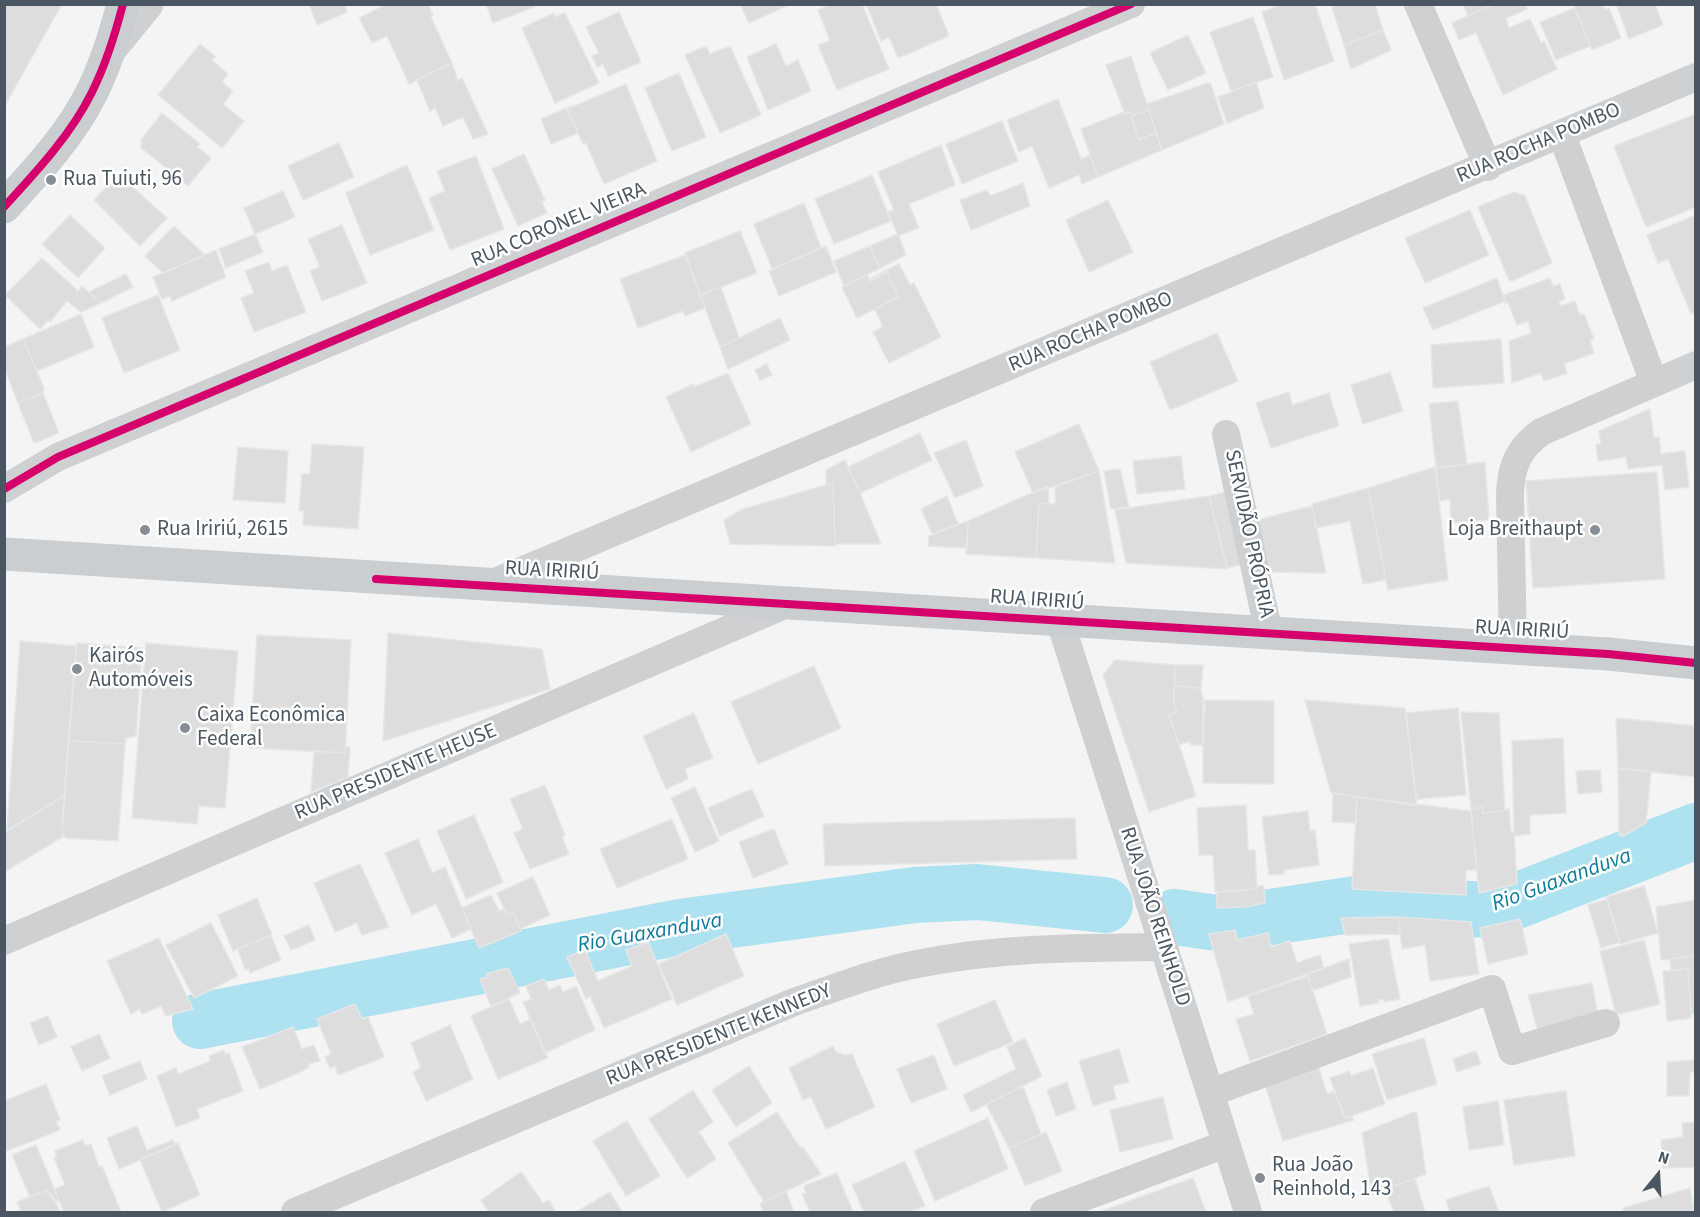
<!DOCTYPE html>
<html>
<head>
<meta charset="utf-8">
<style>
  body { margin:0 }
  #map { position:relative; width:1700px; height:1217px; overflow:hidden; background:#f4f4f4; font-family:"Source Sans 3",sans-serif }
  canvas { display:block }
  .frame { position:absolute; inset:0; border:6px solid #4a5661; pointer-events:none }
  .north { position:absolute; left:1628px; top:1145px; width:60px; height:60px; -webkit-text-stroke:4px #fff; paint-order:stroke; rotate:18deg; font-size:16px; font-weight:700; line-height:24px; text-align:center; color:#4a5661 }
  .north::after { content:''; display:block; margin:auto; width:21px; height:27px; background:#4a5661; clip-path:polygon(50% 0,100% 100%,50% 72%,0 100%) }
</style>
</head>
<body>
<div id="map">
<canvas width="1700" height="1217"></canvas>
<div class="frame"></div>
<div class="north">N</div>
</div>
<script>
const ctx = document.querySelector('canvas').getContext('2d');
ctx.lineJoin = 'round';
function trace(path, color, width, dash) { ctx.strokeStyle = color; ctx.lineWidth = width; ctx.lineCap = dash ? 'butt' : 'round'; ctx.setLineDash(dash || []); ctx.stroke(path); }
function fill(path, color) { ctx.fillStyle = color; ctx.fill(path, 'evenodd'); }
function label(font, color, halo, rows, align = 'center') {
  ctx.font = font + ' "Source Sans 3",sans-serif'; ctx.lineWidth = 5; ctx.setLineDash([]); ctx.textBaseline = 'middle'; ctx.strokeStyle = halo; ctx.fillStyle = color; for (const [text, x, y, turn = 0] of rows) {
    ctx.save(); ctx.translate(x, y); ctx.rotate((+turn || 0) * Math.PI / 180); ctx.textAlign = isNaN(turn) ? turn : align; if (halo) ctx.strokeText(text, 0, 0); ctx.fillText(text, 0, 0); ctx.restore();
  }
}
trace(new Path2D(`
  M1174,917L1225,924L1356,904L1493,910L1696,831
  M200,1021L680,927L915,895L977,892L1105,905`), '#aee2f0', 56);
const building = new Path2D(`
  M4,4H62L4,107Z
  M309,4H344L347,12L317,25Z
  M387,4H428L433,15L431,17L452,63L409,84L387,36L372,43L359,18Z
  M486,4H533L534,7L493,23Z
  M740,4H791L749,23Z
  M831,4H862L889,69L837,90L818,45L830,41L818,10Z
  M866,4H936L949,36L898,58L889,37L881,41Z
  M1284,4H1315L1334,61L1284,80L1262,12Z
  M1331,4H1375L1383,30L1344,45Z
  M1463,4H1495L1468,16Z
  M1495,4H1525L1527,9L1506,18L1509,28L1530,19L1541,43L1544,41L1557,69L1503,95L1476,33L1459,40L1452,23Z
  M1580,4H1603L1605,10L1609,8L1621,38L1592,50L1574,7Z
  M1616,4H1655L1663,25L1629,39Z
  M1575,8L1590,46L1556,60L1540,22Z
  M619,12L641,62L608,76L603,64L597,67L592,56L599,53L586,27Z
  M554,13L555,17L565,13L599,83L555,103L522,28Z
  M1253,17L1273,77L1231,91L1210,32Z
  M1383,30L1391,50L1351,69L1344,45Z
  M1188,35L1206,73L1168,90L1150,53Z
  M200,44L216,57L212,60L228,74L222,82L233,91L223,104L244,121L222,148L158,95Z
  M776,44L786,66L798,60L811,91L768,110L747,57Z
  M706,46L710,54L730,46L761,115L720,133L685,55Z
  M1131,56L1149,110L1131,116L1130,112L1125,114L1106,65Z
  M452,63L458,80L462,78L488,134L473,139L463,117L443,126L435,108L430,111L417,80Z
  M679,73L706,137L672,151L645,88Z
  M1256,82L1264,108L1227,123L1218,97Z
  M1208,83L1211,84L1224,124L1162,150L1147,104Z
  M626,84L657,161L604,184L586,143L583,144L567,109Z
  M1058,99L1081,159L1090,155L1098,177L1082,184L1079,175L1049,188L1032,146L1019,152L1007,120Z
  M571,106L567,109L578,133L551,144L541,119Z
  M1149,110L1156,133L1139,140L1131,116Z
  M1124,112L1125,114L1130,112L1139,140L1156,133L1162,150L1098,177L1081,129Z
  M162,113L200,144L197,147L211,158L188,186L140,147L143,143L140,141Z
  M1696,114V207L1646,227L1614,146Z
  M1002,121L1018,161L962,184L946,144Z
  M339,143L354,177L303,200L288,166Z
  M941,145L955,185L909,204L919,228L898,236L888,212L894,210L878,172Z
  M524,154L545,200L542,202L547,213L518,226L492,169Z
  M476,156L504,229L450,250L429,198L445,191L437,171Z
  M407,165L434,230L370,255L346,193Z
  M118,174L167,218L140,246L94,200Z
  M872,175L891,221L834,244L815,199Z
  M1023,183L1030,206L971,230L960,200L987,190L990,196Z
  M283,191L295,217L255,234L244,208Z
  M1514,192L1525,196L1552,263L1512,281L1509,280L1478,207Z
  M1108,200L1133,252L1089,272L1066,220Z
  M804,203L821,248L772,269L754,224Z
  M1470,210L1489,255L1425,283L1405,238Z
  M70,215L105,248L78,278L42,244Z
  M1696,215V312L1691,314L1668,259L1658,263L1647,235Z
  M342,225L367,283L322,301L310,271L320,267L308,239Z
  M174,226L205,255L163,273L145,256Z
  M740,231L757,273L700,295L685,253Z
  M255,234L263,252L226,268L219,249Z
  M898,234L906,255L880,268L870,246Z
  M826,246L836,272L779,296L769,271Z
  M870,246L880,268L844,286L834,261Z
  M216,250L226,277L172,301L170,296L162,299L153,277Z
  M685,255L705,308L685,316L683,311L638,328L620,279Z
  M42,258L78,291L82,286L101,303L81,312L67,301L50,322L48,320L40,329L5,295Z
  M269,262L272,271L287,265L306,312L254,332L241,298L254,293L245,271Z
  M899,264L910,285L914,283L941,337L889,363L873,332L883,327L875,309L899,297L887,272L869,279Z
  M887,272L899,297L857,318L842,287L867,275L870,281Z
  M126,274L133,287L101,303L89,292Z
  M1497,278L1505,301L1433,330L1423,308Z
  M1550,278L1553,286L1560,284L1565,299L1559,302L1561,306L1575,301L1580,315L1584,314L1594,339L1590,340L1594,353L1564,364L1567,373L1544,381L1541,373L1512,383L1509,341L1531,333L1528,321L1517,325L1508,302L1505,304L1504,295Z
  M721,287L739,338L720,347L700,295Z
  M158,295L180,350L124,373L102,318Z
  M81,314L94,347L37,371L23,339Z
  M780,318L790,340L728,369L720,347Z
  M1217,333L1238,381L1170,410L1150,362Z
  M23,339L44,388L43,393L18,403L4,367V347Z
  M1501,339L1504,383L1433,388L1431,345Z
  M767,364L772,375L760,380L755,370Z
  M1390,372L1403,411L1363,424L1351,385Z
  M728,373L751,424L691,452L666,397L693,384L694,387Z
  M1289,392L1292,405L1329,393L1339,426L1271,448L1256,403Z
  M43,393L59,433L34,443L18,403Z
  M1458,401L1467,464L1436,468L1429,404Z
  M1650,409L1654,438L1659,437L1661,454L1685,451L1689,487L1665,490L1662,465L1628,469L1626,457L1598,461L1596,444H1601L1599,431Z
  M1079,424L1099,471L1033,493L1015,452Z
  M920,433L932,460L860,493L848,467Z
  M966,440L983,486L955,498L934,453Z
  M312,444L364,447L358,529L303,525L304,511H299L302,474H310Z
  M238,447L288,451L285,503L233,500Z
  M1181,456L1185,489L1137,494L1133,461Z
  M845,460L860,493L881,544H835L833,483L826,485V470Z
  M1485,462L1489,520L1451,523L1450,499L1440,501L1436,468Z
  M1435,467L1448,580L1388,590L1368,488Z
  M1120,469L1129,507L1111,509L1104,471Z
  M1099,471L1115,563L1036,558L1039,503L1055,504V487Z
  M1657,472L1665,579L1533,588L1526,481Z
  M833,483L835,546L730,544L724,520L743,509Z
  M1048,486L1049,504L1039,503L1036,558L966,554L968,521Z
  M1368,488L1386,580L1363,584L1350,521L1316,528L1312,504Z
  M1225,492L1242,564L1227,568L1209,496Z
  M947,496L958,524L932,534L921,509Z
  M1209,496L1227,569L1126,563L1115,510Z
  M1312,506L1326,573L1270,572L1257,520Z
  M968,521L967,548L928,546L929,536Z
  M388,633L542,649L550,689L383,741Z
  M257,635L351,640L345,753L250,748Z
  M20,641L76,646L64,796L7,831Z
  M77,643L142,648L136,736L126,738L125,744L69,741Z
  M146,643L238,651L225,808L199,806L197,824L132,818Z
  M1115,660L1175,665L1174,705L1177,712L1169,715L1196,796L1149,812L1103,675Z
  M1175,665H1203L1201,692L1200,688L1174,686Z
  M814,666L841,728L758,764L731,702Z
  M1174,686L1200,688L1205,705L1203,745H1191L1190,741L1179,745L1169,715L1177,712L1174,705Z
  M1203,700L1274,701V784L1203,783Z
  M1305,700L1405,708L1417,806L1331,793Z
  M1458,708L1466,795L1417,799L1406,713Z
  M1461,712L1499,713L1505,811L1483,813L1482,807L1471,809Z
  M694,713L713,758L685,769L688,779L666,789L643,736Z
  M1616,718L1696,726V777L1618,768Z
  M1563,738L1566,813L1530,815V834L1514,836L1512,741Z
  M69,741L125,744L118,841L66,838L62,833Z
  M345,747H350L348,777L311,792L314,751L345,753Z
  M1618,768L1651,772L1646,823L1623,836L1619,835Z
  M1600,770L1602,792L1578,794L1576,771Z
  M545,785L565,835L562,837L569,854L530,869L514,833L523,829L510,799Z
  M695,787L719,841L695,852L671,798Z
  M752,789L764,816L720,836L708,808Z
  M1333,793L1357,797L1356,823L1332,822Z
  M64,796L62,833L64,836L4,872V832Z
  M1357,797L1471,811L1477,870H1466V895L1352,889Z
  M1246,805L1248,850H1255L1257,889L1215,892L1213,855H1199L1197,808Z
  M1482,807L1483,813L1505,811L1509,808L1511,832L1514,831L1517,884L1479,893L1471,809Z
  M1308,811L1310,831L1315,830L1319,865L1284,870V874L1269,875L1262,817Z
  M474,815L503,882L466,899L437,831Z
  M1075,818L1077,859L825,866L823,824Z
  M672,819L688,859L617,888L600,849Z
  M774,829L788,864L753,878L739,842Z
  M418,839L432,873L445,867L471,929L452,938L436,904L412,915L385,853Z
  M360,864L389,927L362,935L357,923L335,932L314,883Z
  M533,877L550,915L520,929L513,912L507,915L497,893Z
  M1257,886H1264L1265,903L1244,907L1217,908V892L1257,889Z
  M1644,886L1658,933L1620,944L1606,897Z
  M491,895L499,911L504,909L507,915L513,912L521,931L479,948L462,908Z
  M257,898L272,935L233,951L218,915Z
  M1607,899L1620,942L1601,948L1588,905Z
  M1696,900V956L1661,960L1656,907Z
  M1398,917L1471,922L1479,974L1430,981L1425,945L1402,949Z
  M1398,917L1400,934L1345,935L1341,918Z
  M1520,919L1528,954L1488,964L1480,928Z
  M211,923L238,976L194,998L166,945Z
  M309,925L315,940L291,950L284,936Z
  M1235,930L1237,940L1268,933L1271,947L1290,941L1297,963L1320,955L1324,968L1228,1002L1209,934Z
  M726,934L744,976L677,1005L659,964Z
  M271,935L281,960L250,973L249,969L245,970L238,949Z
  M159,938L193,1009L166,1016L161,1006L142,1014L140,1009L131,1014L107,961Z
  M1388,939L1400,999L1384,1002V999L1378,1000L1379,1003L1360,1006L1349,944Z
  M1644,940L1660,1004L1616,1015L1600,951Z
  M648,942L672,999L604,1028L590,996L586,999L567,957L585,950L598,981L632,966L626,950Z
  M1696,956V1014H1691L1688,969L1671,970L1670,959Z
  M1349,959L1351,977L1312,991L1308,976L1305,975Z
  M508,968L520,993L491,1006L480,979L487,977L486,974Z
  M1688,969L1691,1018L1667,1021L1663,971Z
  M1308,976L1327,1034L1250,1061L1236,1019L1254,1014L1248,996Z
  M544,979L549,990L560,985L563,992L576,986L595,1030L545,1053L523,1002L531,999L526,986Z
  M1592,983L1599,1020L1539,1035L1528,995Z
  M509,999L520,1024L531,1019L548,1058L498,1079L471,1016Z
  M995,1000L1013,1042L954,1066L937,1024Z
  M355,1004L362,1019L368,1017L384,1057L338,1075L335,1066L330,1068L325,1057L331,1054L317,1019Z
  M48,1016L57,1037L39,1045L30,1023Z
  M450,1025L473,1079L426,1101L413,1072L421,1068L411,1043Z
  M293,1027L302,1049L314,1045L320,1061L308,1064L309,1067L296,1074L260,1089L242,1047Z
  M99,1034L110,1058L82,1071L71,1047Z
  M1025,1038L1042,1076L971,1112L963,1095L1016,1069L1007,1047Z
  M1424,1038L1437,1084L1387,1100L1372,1054Z
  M833,1046L836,1052L845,1055L852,1054L875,1107L826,1129L811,1097L803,1100L789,1068Z
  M1119,1049L1129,1082L1113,1086L1116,1099L1093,1106L1079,1061Z
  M224,1050L225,1055L229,1053L243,1091L197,1109L200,1118L176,1127L157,1076L176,1068L178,1074L210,1061L209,1056Z
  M1476,1051L1481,1064L1457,1072L1453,1059Z
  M934,1055L947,1089L911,1103L897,1069Z
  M1695,1060L1696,1072H1690L1689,1096H1667V1062Z
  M140,1061L147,1079L110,1095L102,1076Z
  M1318,1065L1327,1094L1334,1091L1345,1118L1352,1116L1354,1120L1283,1141L1264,1082Z
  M749,1066L772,1103L736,1127L712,1090Z
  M1373,1068L1385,1104L1345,1118L1330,1078L1350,1071L1351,1076Z
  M1067,1082L1076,1109L1056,1116L1047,1090Z
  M46,1084L60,1120L56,1121L60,1130L4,1152V1101Z
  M1023,1086L1041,1134L1009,1148L986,1104Z
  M693,1090L713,1122L699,1132L716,1159L687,1178L649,1119Z
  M1566,1091L1575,1156L1514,1165L1504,1100Z
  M1163,1097L1173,1139L1120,1152L1110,1110Z
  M1498,1101L1504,1145L1469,1150L1463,1107Z
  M777,1112L800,1148L803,1147L821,1174L764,1202L728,1143Z
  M1414,1112L1417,1113L1426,1174L1372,1195L1362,1133Z
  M988,1118L1008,1169L935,1201L914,1151Z
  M627,1121L660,1176L626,1196L593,1141Z
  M1696,1122V1167L1663,1168L1661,1140L1683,1137L1682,1123Z
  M137,1126L147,1150L173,1140L175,1145L119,1169L107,1138Z
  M1046,1132L1062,1171L1025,1186L1009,1148Z
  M83,1140L85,1146L91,1144L99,1167L102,1166L121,1212H64L54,1189L65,1185L54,1158L57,1156L55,1151Z
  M178,1143L200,1195L162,1212L140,1160Z
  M36,1145L59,1200L55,1202L47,1190L30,1197L12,1155Z
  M905,1161L925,1206L910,1212H864L852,1185Z
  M521,1172L543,1203L549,1200L556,1212H489L481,1200Z
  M837,1173L853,1212H810L802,1194L806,1193L804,1186Z
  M1193,1178L1206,1212H1099Z
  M1415,1178L1425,1212H1394L1385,1190Z
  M1489,1186L1499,1212H1450L1446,1200Z
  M1690,1188L1694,1212H1624L1623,1208Z
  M47,1190L49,1195L52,1194L60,1212H21L17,1202Z
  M786,1191L794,1212H764L760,1204Z
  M610,1192L622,1212H576Z`);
fill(building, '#ddddde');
trace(building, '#e5e6e7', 1.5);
trace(new Path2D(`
  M1418,4L1488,167
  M1562,135L1654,383
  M1226,434L1269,634
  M4,489L58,457L1131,4
  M488,585L1696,77
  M1060,621L1248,1212
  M1513,649L1510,494C1511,466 1518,449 1541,432L1696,365
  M4,941L787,604
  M1210,1093L1492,989L1512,1051L1606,1023
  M295,1212L794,1002C835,988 875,972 917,964C999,947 1081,948 1164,947
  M1044,1212L1226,1144`), '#ced0d2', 28);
trace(new Path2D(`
  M111,48L147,4`), '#ced0d2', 33);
trace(new Path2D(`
  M4,207C36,172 71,135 92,92C106,64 115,35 123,4
  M4,554L1608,654L1696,663`), '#caced1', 33);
trace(new Path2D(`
  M4,207C36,172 71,135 92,92C106,64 115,35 123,4
  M4,489L58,457L1131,4
  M376,579L1608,654L1696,663`), '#d6006c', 8);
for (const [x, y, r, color] of [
  [51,180,6,"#868d94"],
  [145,530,6,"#868d94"],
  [1595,530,6,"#868d94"],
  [77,669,6,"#868d94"],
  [185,728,6,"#868d94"],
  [1260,1178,6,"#868d94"]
]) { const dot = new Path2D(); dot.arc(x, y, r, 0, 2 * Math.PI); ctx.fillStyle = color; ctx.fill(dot); trace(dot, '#fff', 2); }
label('21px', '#4a5661', '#fff', [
  ["RUA ROCHA POMBO",1539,144,-23],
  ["RUA CORONEL VIEIRA",559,226,-23],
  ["RUA ROCHA POMBO",1091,333,-23],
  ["SERVIDÃO PRÓPRIA",1248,534,78],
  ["RUA IRIRIÚ",552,572,3],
  ["RUA IRIRIÚ",1037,601,4],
  ["RUA IRIRIÚ",1522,631,3],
  ["RUA PRESIDENTE HEUSE",396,773,-23],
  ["RUA JOÃO REINHOLD",1154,917,72],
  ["RUA PRESIDENTE KENNEDY",719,1036,-22]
]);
label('21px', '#4a5661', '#fff', [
  ["Rua Tuiuti, 96",63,180],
  ["Rua Iririú, 2615",157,530],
  ["Loja Breithaupt",1583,530,"right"],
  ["Kairós",89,657],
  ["Automóveis",89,681],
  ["Caixa Econômica",197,716],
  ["Federal",197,740],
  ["Rua João",1272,1166],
  ["Reinhold, 143",1272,1190]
], 'left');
label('italic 22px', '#0c7c9b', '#fff', [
  ["Rio Guaxanduva",1562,881,-20],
  ["Rio Guaxanduva",650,934,-10]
]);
</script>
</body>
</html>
